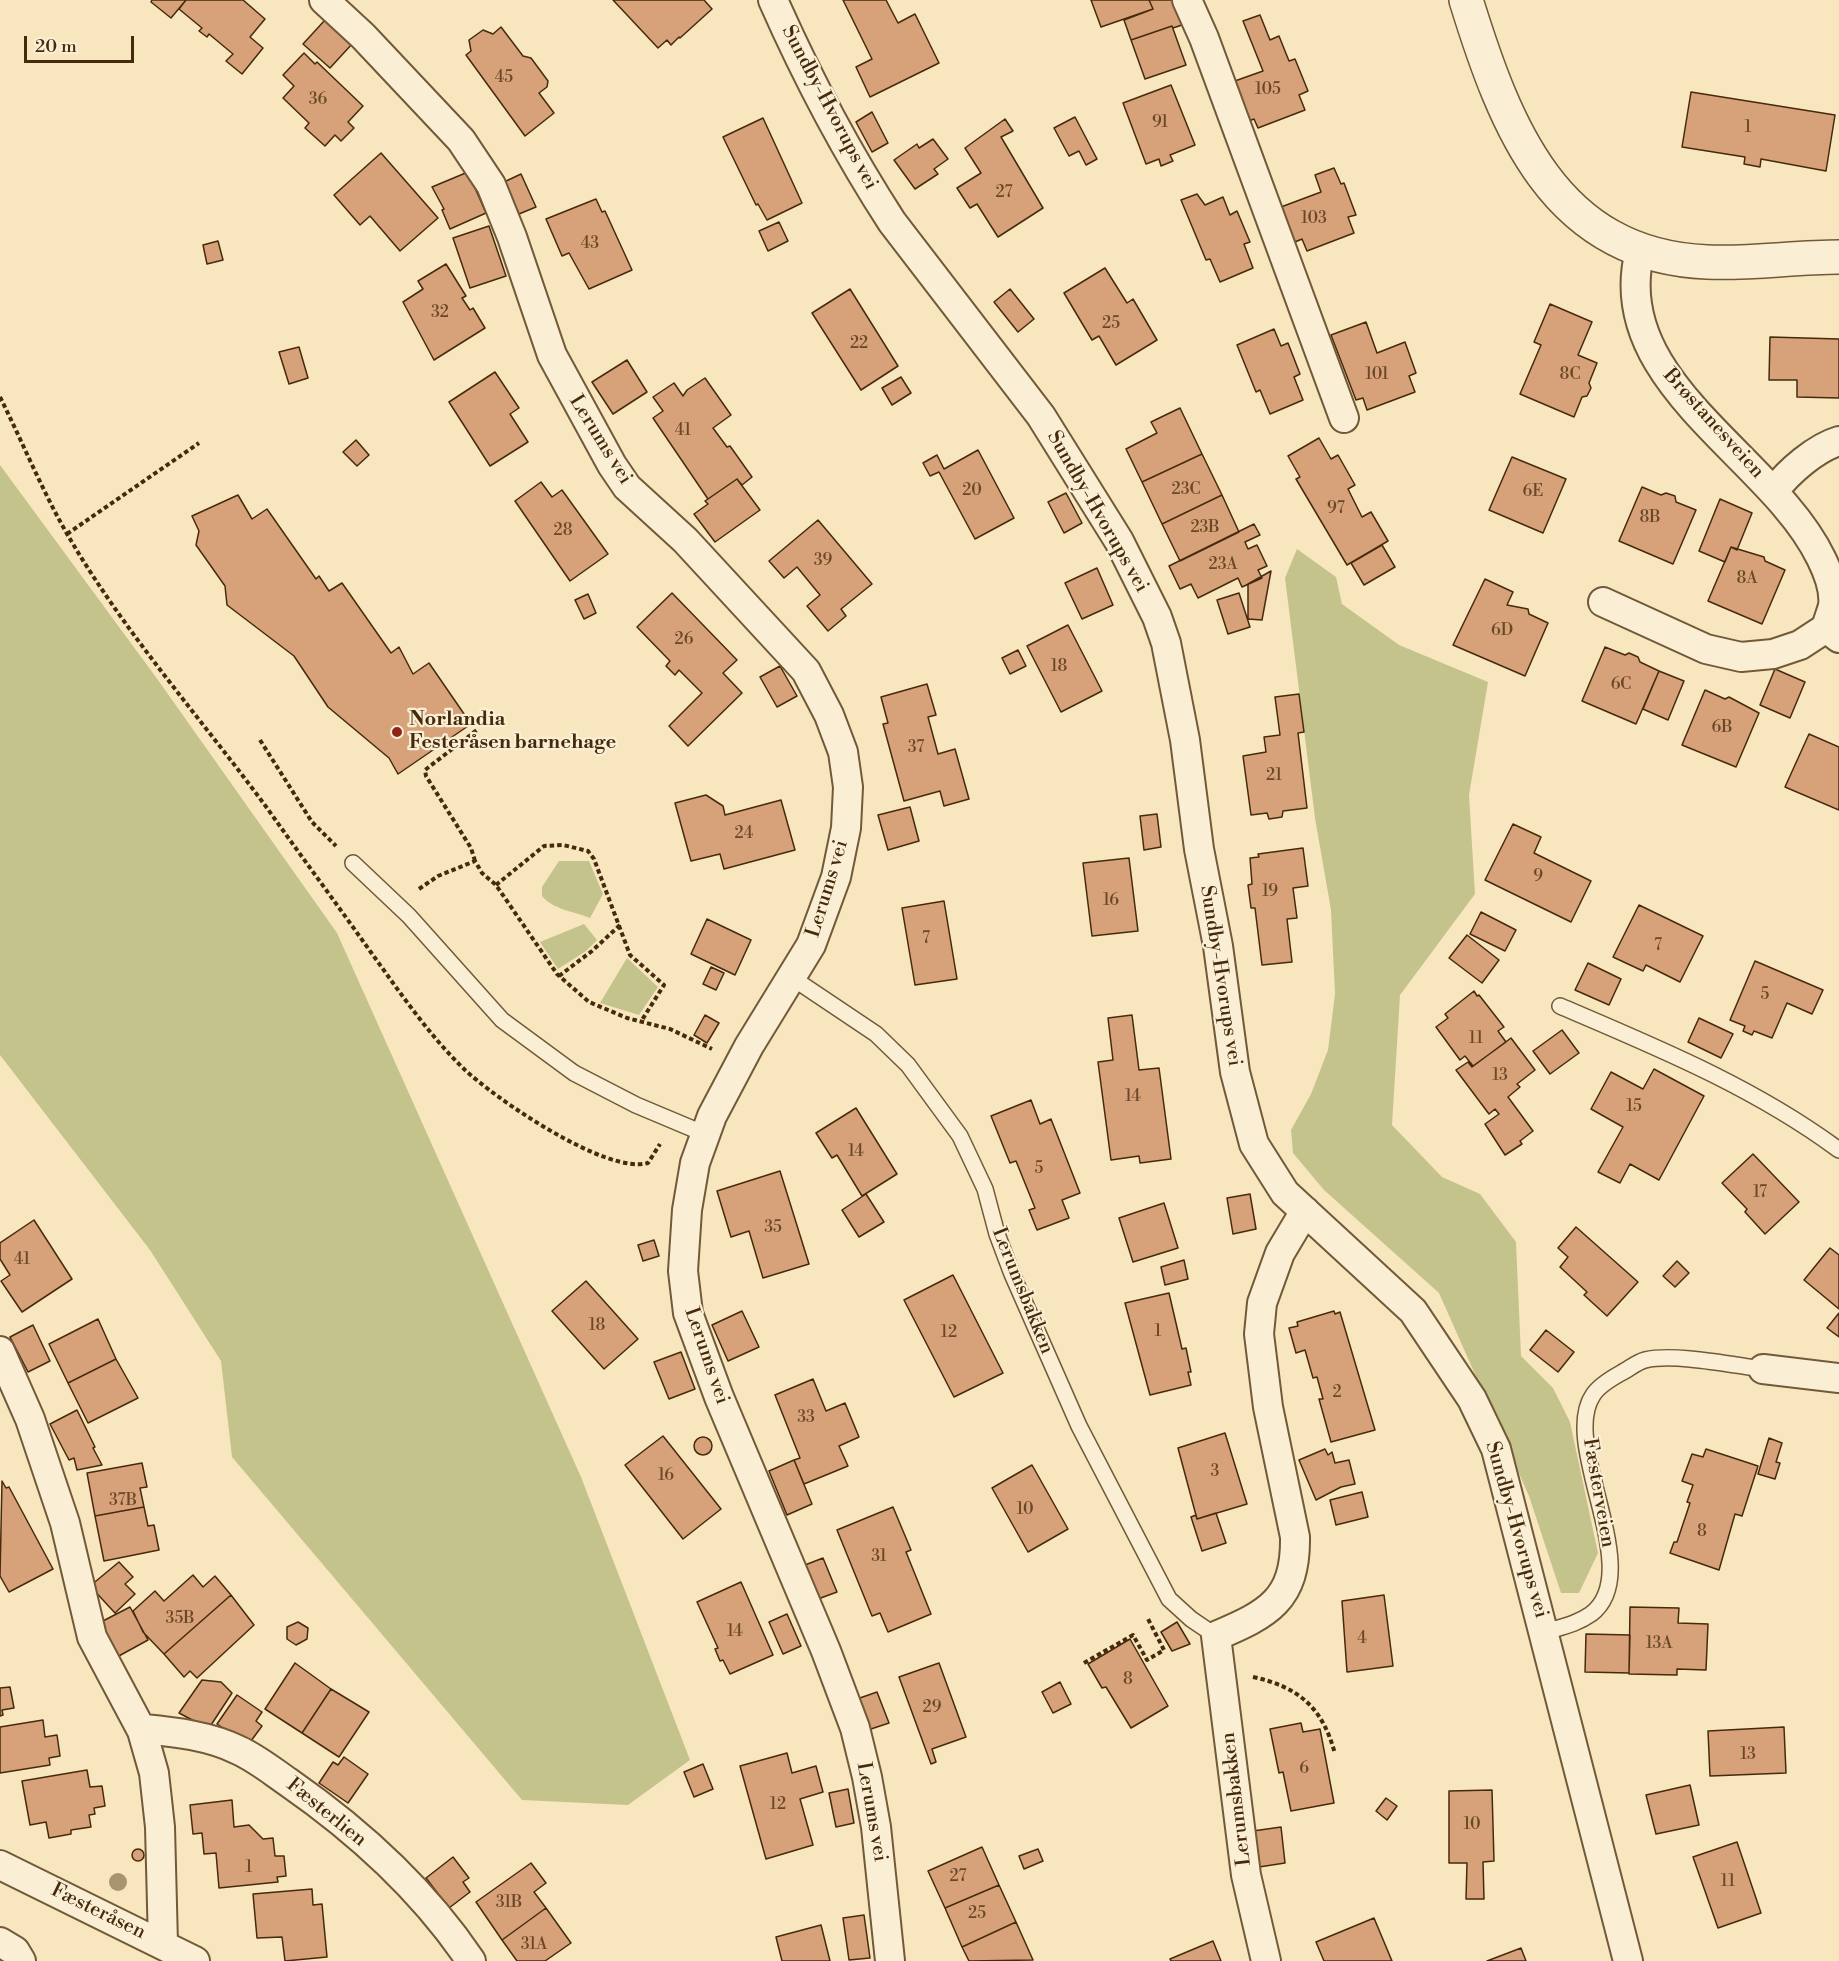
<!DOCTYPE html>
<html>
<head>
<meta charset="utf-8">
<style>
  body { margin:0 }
  #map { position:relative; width:1839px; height:1961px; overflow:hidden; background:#f8e6be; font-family:"Libre Bodoni",serif }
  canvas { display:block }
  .scale { position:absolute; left:24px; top:36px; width:110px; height:27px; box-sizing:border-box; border:3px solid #462a0c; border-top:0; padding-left:8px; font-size:18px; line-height:21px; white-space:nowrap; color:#462a0c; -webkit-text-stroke:4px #faefd5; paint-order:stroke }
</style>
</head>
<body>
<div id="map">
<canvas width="1839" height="1961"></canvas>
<div class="scale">20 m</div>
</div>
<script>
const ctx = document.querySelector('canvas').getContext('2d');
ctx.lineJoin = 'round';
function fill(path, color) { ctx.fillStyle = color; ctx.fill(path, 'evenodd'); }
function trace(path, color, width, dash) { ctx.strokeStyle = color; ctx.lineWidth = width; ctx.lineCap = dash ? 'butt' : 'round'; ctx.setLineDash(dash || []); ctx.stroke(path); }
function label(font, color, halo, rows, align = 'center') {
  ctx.font = font + ' "Libre Bodoni",serif'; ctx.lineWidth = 4.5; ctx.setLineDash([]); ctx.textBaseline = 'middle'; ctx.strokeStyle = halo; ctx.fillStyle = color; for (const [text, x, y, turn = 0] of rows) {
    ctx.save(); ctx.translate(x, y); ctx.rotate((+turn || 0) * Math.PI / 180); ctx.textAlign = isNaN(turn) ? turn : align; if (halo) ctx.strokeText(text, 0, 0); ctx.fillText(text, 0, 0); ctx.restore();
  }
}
fill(new Path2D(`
  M0,465L158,680L337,933L581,1477L690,1760L628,1805L522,1800L232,1457L221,1361L150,1250L0,1055Z
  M1297,549L1336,577L1342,604L1399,645L1488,682L1469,795L1475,894L1400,995L1392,1125L1442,1177L1480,1194L1516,1242L1521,1356L1553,1388L1570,1422L1598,1553L1579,1593H1561L1529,1496L1439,1293L1324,1190L1293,1153L1291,1130L1311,1094L1328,1050L1335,994L1331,910L1315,818L1285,578Z
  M559,861H589L603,894L590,918C575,912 552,909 542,896V887Z
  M584,924L597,940L586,951L558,969L540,942Z
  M627,958L658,987L639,1015L600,1003Z`), '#c4c38c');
const building = new Path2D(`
  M152,0H186L171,18L151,2Z
  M186,0H243L265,19L250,37L263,48L242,74L226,61L233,54L209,34L207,37L199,31L202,28L179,9Z
  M613,0H704L712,9L680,38L679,37L671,45L667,40L658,48Z
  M843,0H886L898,23L915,14L939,63L870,97L856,67L872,59Z
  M1091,0H1149L1153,9L1101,27Z
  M1149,0H1173L1182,25L1173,28L1172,26L1131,40L1124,20L1153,9Z
  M1260,15L1270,40L1279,36L1289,61L1295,59L1308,91L1299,95L1305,110L1258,128L1254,119L1246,122L1232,82L1263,71L1243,21Z
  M325,20L352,44L330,68L303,44Z
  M1172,26L1186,65L1145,79L1131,40Z
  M501,27L523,56L531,58L548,81L547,87L539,93L554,113L525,136L466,55L471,51L469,40L483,30L493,34Z
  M304,53L315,64L317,62L363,106L348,122L354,128L341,141L335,135L325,146L305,128L309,123L283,98L294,86L283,75Z
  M1171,85L1195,145L1170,155L1173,161L1161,166L1159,159L1146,164L1123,103Z
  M1691,92L1835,115L1826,171L1761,159L1760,167L1744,164L1745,157L1682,147Z
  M872,112L888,143L872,152L856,122Z
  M1075,117L1097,159L1086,165L1079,151L1069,156L1054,128Z
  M763,118L802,203L767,220L758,204L756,205L723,137Z
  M1005,119L1013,131L1001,137L1043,208L998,237L977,204L970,208L957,188L981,173L965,148Z
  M933,139L948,159L934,169L938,174L915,189L894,160L917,144L919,148Z
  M381,153L438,218L400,251L370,216L360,225L334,195Z
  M1334,168L1341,184L1344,183L1356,215L1348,217L1354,233L1307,251L1302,239L1295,242L1281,207L1321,192L1315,175Z
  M468,172L486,213L450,229L442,210L444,209L432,187Z
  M521,174L536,207L519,214L504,182Z
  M1197,194L1205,205L1223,197L1230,215L1237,211L1250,242L1244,244L1253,268L1220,282L1210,259L1206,260L1181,200Z
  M596,199L602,212L605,211L632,270L589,289L569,253L562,256L546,219Z
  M779,222L788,241L768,251L759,231Z
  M489,226L506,276L470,288L453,238Z
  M218,241L223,260L207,264L203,245Z
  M446,264L466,296L462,298L470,310L473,308L485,328L434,360L403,302L423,289L418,281Z
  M1105,268L1127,303L1133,299L1157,340L1116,365L1099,336L1092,340L1064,293Z
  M850,289L898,366L861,390L812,313Z
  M1010,289L1034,319L1018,332L994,302Z
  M1550,304L1592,322L1578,355L1597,363L1589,383L1591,388L1587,396L1582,397L1574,417L1520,394L1541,345L1534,342Z
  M1366,322L1377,353L1405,342L1416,373L1409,376L1415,392L1367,410L1363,398L1356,400L1331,335Z
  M1274,329L1281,346L1288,343L1300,374L1294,377L1303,400L1270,414L1260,390L1256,392L1237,345Z
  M1770,337L1839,339V398L1797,397V380H1769Z
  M299,347L308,378L289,384L279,352Z
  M627,360L647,392L613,414L592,382Z
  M495,372L519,408L510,414L528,442L490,466L449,402Z
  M901,377L911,393L892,405L882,388Z
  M705,378L731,415L713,428L727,447L730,446L752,477L742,485L737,479L708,499L653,418L663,411L653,397L674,383L683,396L687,390Z
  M1180,408L1202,454L1142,482L1126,449L1157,433L1151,422Z
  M1319,438L1331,459L1338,455L1355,485L1348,489L1362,517L1371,512L1388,541L1347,565L1296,479L1300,477L1288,456Z
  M356,440L369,455L357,466L343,452Z
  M978,450L1014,518L975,539L939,472L930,476L923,463L937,455L944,469Z
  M1202,454L1222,495L1162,524L1142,482Z
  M1512,457L1566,479L1543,533L1489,510Z
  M737,479L760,510L715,542L694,514L708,504L705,501Z
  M541,482L552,497L562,490L608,554L570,581L515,501Z
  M1642,487L1661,495L1666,493L1675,496L1676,502L1696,510L1673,564L1619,541Z
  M1066,493L1082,523L1064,533L1048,502Z
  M238,495L252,519L267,509L316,579L319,576L329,591L342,583L391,653L399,647L413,674L429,663L471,724L398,774L389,758L328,707L294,656L227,605L225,586L196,545L199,531L192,516Z
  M1222,495L1239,532L1180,561L1162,524Z
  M1720,499L1752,513L1737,550L1731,547L1725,562L1699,551Z
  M818,520L872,584L841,609L846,616L828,631L807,606L820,595L797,567L784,578L769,561Z
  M1254,524L1260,535L1245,542L1248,549L1257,545L1267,566L1258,570L1262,578L1242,587L1238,578L1198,598L1191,584L1180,589L1169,566Z
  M1382,545L1395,567L1364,585L1351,563Z
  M1731,547L1764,557L1765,561L1785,570L1762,624L1708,601Z
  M1097,568L1113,605L1082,619L1065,583Z
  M1271,571L1262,620L1248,619V584Z
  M1485,579L1513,592L1507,605L1528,609L1529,614L1548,623L1525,676L1453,645Z
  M672,593L737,660L723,673L742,693L688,746L669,726L702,693L679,670L675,675L666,666L670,661L637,627Z
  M1239,593L1250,627L1228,634L1217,600Z
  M588,594L596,613L584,619L575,600Z
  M1068,625L1102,691L1061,712L1027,646Z
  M1605,647L1625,655L1629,653L1638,657L1640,662L1659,671L1636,724L1582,701Z
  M1018,650L1026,666L1010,674L1002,658Z
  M780,666L797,696L777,707L760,677Z
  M1775,669L1805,682L1790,718L1760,705Z
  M1659,671L1684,681L1668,720L1643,709Z
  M927,684L936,715L928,717L938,754L955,749L969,799L944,806L940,791L904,801L883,724L888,723L881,697Z
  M1705,690L1725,699L1729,697L1759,713L1736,767L1682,745Z
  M1299,694L1304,732L1298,733L1307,808L1283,811L1282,817L1269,819L1267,813L1251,815L1243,756L1266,752L1264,737L1280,735L1275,697Z
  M1809,734L1839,747V810L1785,787Z
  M706,795L723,806L725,815L781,800L795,850L724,869L720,854L691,861L675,803Z
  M910,807L919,841L888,850L878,815Z
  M1157,814L1161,847L1144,850L1140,816Z
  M1513,824L1541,837L1534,853L1591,881L1571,922L1485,880Z
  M1303,848L1308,886L1293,888L1297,918L1287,919L1292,962L1262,965L1255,908H1251L1248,885L1252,884L1250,858L1259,857L1258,854Z
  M1129,858L1138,931L1092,936L1083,863Z
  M944,901L957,979L915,985L902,908Z
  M1639,905L1703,936L1680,982L1646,965L1643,971L1613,957Z
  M1481,912L1516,930L1505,951L1470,934Z
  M707,919L751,940L735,975L691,954Z
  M1467,935L1499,960L1482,983L1449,958Z
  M1755,961L1823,990L1812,1014L1787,1003L1772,1038L1754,1031L1752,1035L1743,1031L1745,1026L1730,1020Z
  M1588,963L1621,979L1609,1005L1575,990Z
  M711,967L724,973L716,990L703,984Z
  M1474,991L1477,996L1479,995L1504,1027L1498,1031L1506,1042L1473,1066L1465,1056L1460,1060L1436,1027L1448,1018L1445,1014Z
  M705,1015L719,1023L707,1043L694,1035Z
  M1132,1015L1139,1070L1159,1068L1171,1159L1140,1163L1139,1156L1111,1160L1098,1062L1113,1060L1108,1018Z
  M1699,1018L1733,1034L1721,1058L1688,1042Z
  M1562,1030L1579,1053L1550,1074L1533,1051Z
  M1511,1038L1535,1070L1517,1084L1520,1087L1508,1097L1533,1131L1520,1141L1522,1144L1505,1155L1485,1124L1499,1114L1495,1109L1489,1114L1456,1070L1468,1062L1472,1067Z
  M1654,1069L1704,1096L1659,1180L1630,1164L1620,1183L1598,1172L1623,1127L1591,1109L1611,1072L1643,1089Z
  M1031,1100L1040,1124L1051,1119L1080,1193L1062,1200L1069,1218L1037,1230L1029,1210L1035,1208L1016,1161L1010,1163L991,1116Z
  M856,1108L897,1174L862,1196L837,1155L832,1158L816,1133Z
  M1753,1154L1799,1202L1765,1234L1745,1212L1747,1209L1722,1183Z
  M780,1171L809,1264L763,1278L749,1231L731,1237L717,1191Z
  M866,1194L884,1222L859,1237L842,1210Z
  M1250,1194L1256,1229L1233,1234L1227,1198Z
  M1164,1203L1178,1248L1133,1262L1119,1218Z
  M34,1220L72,1279L22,1312L1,1281L10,1275L0,1259V1243Z
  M1576,1227L1638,1282L1607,1316L1584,1295L1587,1292L1560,1267L1568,1257L1558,1248Z
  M654,1240L659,1256L643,1261L638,1245Z
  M1830,1248L1839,1255V1309L1804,1280Z
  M1184,1260L1188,1279L1165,1285L1161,1267Z
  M1677,1261L1689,1273L1675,1287L1663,1276Z
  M953,1275L1003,1373L954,1397L904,1300Z
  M586,1281L638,1339L604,1369L552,1311Z
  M1169,1293L1182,1349L1186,1348L1191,1372H1188L1191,1385L1150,1395L1125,1303Z
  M742,1311L759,1347L728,1361L712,1325Z
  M1334,1311L1335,1314L1340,1312L1375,1430L1331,1442L1319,1399H1323L1317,1377L1313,1378L1305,1350L1296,1353L1289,1328L1298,1326L1297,1322Z
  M1839,1313V1337L1827,1328Z
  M98,1319L116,1359L68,1383L49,1344Z
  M33,1325L50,1361L28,1372L10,1337Z
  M1546,1330L1574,1352L1558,1372L1530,1350Z
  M681,1352L695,1389L669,1399L654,1362Z
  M116,1359L138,1398L88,1423L68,1383Z
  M813,1379L826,1411L845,1403L859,1437L839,1446L848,1466L804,1484L794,1460L800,1458L775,1395Z
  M77,1410L95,1447L93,1448L102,1465L77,1470L74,1458L69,1460L50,1424Z
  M1225,1433L1247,1504L1197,1519L1178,1448Z
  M663,1436L721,1509L683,1539L625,1465Z
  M694 1446a9 9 0 1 1 18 0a9 9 0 1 1-18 0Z
  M1769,1438L1782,1443L1776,1462L1780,1463L1775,1479L1758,1474Z
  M1325,1449L1328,1455L1332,1452L1335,1463L1349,1460L1355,1484L1341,1487L1316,1500L1299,1460Z
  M1706,1449L1758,1466L1742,1516L1735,1514L1719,1570L1670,1553L1674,1542H1677L1690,1503L1687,1502L1693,1485L1682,1481L1692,1454L1703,1457Z
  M794,1460L812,1504L787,1515L769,1471Z
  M142,1463L147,1487L140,1488L144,1507L95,1516L87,1473Z
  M1032,1465L1068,1529L1028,1552L992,1488Z
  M2,1481L6,1488L9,1487L53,1569L9,1592L0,1576Z
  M1362,1492L1368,1517L1336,1525L1330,1500Z
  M144,1507L148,1526L154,1525L159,1550L104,1561L95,1516Z
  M893,1507L911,1550L906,1552L931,1614L888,1632L880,1613L872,1616L837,1530Z
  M1216,1513L1226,1543L1202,1551L1191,1517L1196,1515L1197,1519Z
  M823,1558L837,1592L818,1599L805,1565Z
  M119,1562L133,1577L125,1584L135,1594L115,1613L90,1586Z
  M193,1575L203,1587L215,1576L231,1595L164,1654L143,1632L133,1611L155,1591L164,1601Z
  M741,1582L773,1655L730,1674L723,1660L720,1661L715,1649L718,1648L697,1602Z
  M231,1595L254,1625L197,1678L190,1671L184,1677L164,1654Z
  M1384,1595L1393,1666L1347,1672L1342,1601Z
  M130,1607L148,1640L117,1657L99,1623Z
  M1630,1607L1679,1608L1678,1623L1708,1624L1706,1670L1677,1669V1675L1629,1674Z
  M787,1614L801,1646L783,1654L769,1622Z
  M298,1622L308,1628L307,1639L296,1645L287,1639V1627Z
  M1177,1622L1190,1644L1172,1651L1161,1632Z
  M1586,1634L1630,1635L1629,1673L1585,1672Z
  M1130,1639L1168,1706L1131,1728L1106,1687L1102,1688L1088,1664Z
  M295,1663L331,1689L302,1733L265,1709Z
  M939,1663L966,1737L932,1749L936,1762L931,1764L899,1677Z
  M202,1680L221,1682L232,1693L211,1725L200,1724L179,1713Z
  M1060,1682L1071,1704L1053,1713L1042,1692Z
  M10,1687L14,1708L2,1710L3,1715L0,1716V1688Z
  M331,1689L369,1712L339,1757L302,1733Z
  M877,1692L889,1723L868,1730L857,1699Z
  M237,1695L262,1712L256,1721L262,1726L248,1745L217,1724Z
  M43,1720L45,1737L57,1735L60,1756L49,1758L50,1765L0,1773V1727Z
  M1301,1723L1303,1732L1320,1729L1334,1803L1291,1811L1283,1772L1279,1773L1270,1729Z
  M1784,1727L1786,1773L1710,1776L1708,1731Z
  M787,1753L792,1773L816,1766L823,1792L800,1799L813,1845L766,1859L740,1766Z
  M344,1757L368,1774L348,1803L319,1783L333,1762L338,1765Z
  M703,1764L713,1789L694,1797L684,1772Z
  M87,1770L90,1787L102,1786L105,1806L94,1808L95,1814L89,1815L91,1827L71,1830V1834L49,1838L46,1822L30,1825L22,1781Z
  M1690,1785L1699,1825L1656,1834L1646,1795Z
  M848,1789L854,1823L836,1827L829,1793Z
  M1492,1790L1494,1861L1483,1862L1484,1899H1466L1467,1863H1449V1791Z
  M1386,1798L1397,1806L1387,1820L1376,1811Z
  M232,1800L234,1827L249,1825L263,1839L273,1838L275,1856H284L286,1876L277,1877L278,1882L219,1888L216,1853L204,1854L202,1833L193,1834L190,1805Z
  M1281,1827L1285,1863L1259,1867L1253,1831Z
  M1737,1842L1761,1913L1718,1928L1693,1857Z
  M982,1847L999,1885L945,1908L928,1871Z
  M132 1855a6 6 0 1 1 12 0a6 6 0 1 1-12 0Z
  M1038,1849L1043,1861L1024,1869L1019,1856Z
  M453,1857L469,1878L463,1882L470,1892L449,1908L426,1878Z
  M531,1863L546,1883L534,1892L546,1908L502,1940L476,1902Z
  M999,1885L1016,1922L962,1947L945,1908Z
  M312,1889L313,1905L322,1904L327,1957L285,1961L282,1937L257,1938L253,1894Z
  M546,1908L571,1943L545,1961H517L502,1940Z
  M864,1915L870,1958L849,1960L843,1918Z
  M1374,1918L1392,1961H1324L1316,1942Z
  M1016,1922L1033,1960L969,1961L962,1947Z
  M821,1925L830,1961H782L776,1937Z
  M1213,1941L1221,1961H1171L1170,1959Z
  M1521,1948L1526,1961H1487Z`);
fill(building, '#d7a179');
trace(building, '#462a0c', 1.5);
const service = new Path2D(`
  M353,863L409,916L502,1020L574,1073L636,1105L705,1134
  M791,977L876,1034L908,1065L960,1136L985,1189L997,1234L1012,1274L1079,1426L1169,1599L1191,1619L1216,1636
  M1560,1006C1656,1047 1754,1087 1839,1150
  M1545,1632C1561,1627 1577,1624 1591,1614C1647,1572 1559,1445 1593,1395C1598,1387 1612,1378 1621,1373C1629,1369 1637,1362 1645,1360C1675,1353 1732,1365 1763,1369`);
const minor = new Path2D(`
  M324,0L363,36L461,140L491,185L512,237L552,355L612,465L627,487L685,540L806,671L829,715L843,752L848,787L846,828L836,877L811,945L749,1046L712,1116L695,1163L687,1210L683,1271L688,1313L719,1397L826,1651L855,1728L867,1777L876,1827L890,1961
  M773,0C807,77 846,151 892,222L1041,416L1119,541L1157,617L1166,643L1185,740L1199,849L1218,946L1235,1072L1254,1144L1285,1193L1413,1311L1472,1399L1496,1449L1628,1961
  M1187,0L1204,38L1344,418
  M1640,251C1606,382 1772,456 1821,558C1828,572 1835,590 1833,606C1831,613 1828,621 1826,628L1839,638
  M1774,491C1789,471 1816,448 1839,441
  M1603,602L1706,649L1741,657L1773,654L1800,645L1826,628
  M0,1351L30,1419L65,1523L92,1637L142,1731L154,1773L160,1827L163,1944
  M1763,1369L1839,1378
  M142,1731L144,1729C175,1732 210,1736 238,1750C256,1758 272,1771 288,1782C357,1830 424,1891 471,1961
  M0,1865L195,1961
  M0,1942L15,1951L21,1961
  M1266,1961L1246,1875L1216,1636C1268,1614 1296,1600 1295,1537L1268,1407L1259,1334L1262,1303L1280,1253L1305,1211`);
const tertiary = new Path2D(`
  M1466,0C1505,126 1554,256 1707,262C1751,264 1795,257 1839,257`);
trace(service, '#725938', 18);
trace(minor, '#725938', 32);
trace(tertiary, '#725938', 36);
trace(new Path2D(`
  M0,397C22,441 41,488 66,532C122,630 200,717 267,808C301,856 336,903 370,951C399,991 428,1034 463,1068C494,1098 606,1175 648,1163L660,1144
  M67,534L199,443
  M260,740L312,822L336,846
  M475,861L471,848L426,776L425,770L477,730
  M496,885L544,846L563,845L588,851L594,859L630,955L664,985L642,1020
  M419,889L438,876L475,861L482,873L496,885L557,974L589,1002L627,1018L670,1029L712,1049
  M559,976L592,951L620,925
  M1084,1663L1133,1635L1147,1660L1164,1650L1147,1617
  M1253,1677C1299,1687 1323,1708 1335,1754`), '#462a0c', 4, [4.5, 3]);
trace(service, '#faefd5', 15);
trace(minor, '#faefd5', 28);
trace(tertiary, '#faefd5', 33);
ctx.fillStyle = '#a8946e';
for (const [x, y] of [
  [118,1882]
]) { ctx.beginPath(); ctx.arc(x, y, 9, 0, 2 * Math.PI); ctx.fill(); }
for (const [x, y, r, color] of [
  [397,732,6,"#8f2418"]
]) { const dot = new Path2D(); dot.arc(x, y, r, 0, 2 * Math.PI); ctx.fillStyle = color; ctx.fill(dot); trace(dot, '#faefd5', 2); }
label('16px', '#6a4827', null, [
  ["45",504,78],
  ["105",1268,90],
  ["36",318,100],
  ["91",1160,123],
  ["1",1748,128],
  ["27",1004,193],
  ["103",1314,219],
  ["43",590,244],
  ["32",440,313],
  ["25",1111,324],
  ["22",859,344],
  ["101",1377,375],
  ["8C",1570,375],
  ["41",683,431],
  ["23C",1186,490],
  ["20",972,491],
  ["6E",1533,492],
  ["97",1336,509],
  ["8B",1650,518],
  ["23B",1205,528],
  ["28",563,531],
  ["39",823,561],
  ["23A",1223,565],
  ["8A",1747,579],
  ["6D",1502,631],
  ["26",684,640],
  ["18",1059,667],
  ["6C",1621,685],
  ["6B",1722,728],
  ["37",916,748],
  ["21",1274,776],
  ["24",744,834],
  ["9",1538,877],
  ["19",1270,892],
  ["16",1111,901],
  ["7",926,939],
  ["7",1658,946],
  ["5",1765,995],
  ["11",1476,1039],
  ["13",1500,1076],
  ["14",1133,1097],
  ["15",1634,1107],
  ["14",856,1152],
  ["5",1039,1169],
  ["17",1760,1193],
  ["35",773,1228],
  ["41",22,1260],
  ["18",597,1326],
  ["1",1158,1332],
  ["12",949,1333],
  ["2",1337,1393],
  ["33",806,1418],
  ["3",1215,1472],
  ["16",666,1476],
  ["37B",123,1501],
  ["10",1025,1510],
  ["8",1702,1532],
  ["31",879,1557],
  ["35B",180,1619],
  ["14",735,1632],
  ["4",1362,1639],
  ["13A",1659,1644],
  ["8",1128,1680],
  ["29",932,1708],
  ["13",1748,1755],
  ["6",1304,1769],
  ["12",778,1805],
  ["10",1472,1825],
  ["1",249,1868],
  ["27",958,1877],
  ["11",1728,1882],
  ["31B",509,1903],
  ["25",977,1914],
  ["31A",534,1945]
]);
label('20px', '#462a0c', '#faefd5', [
  ["Sundby-Hvorups vei",829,108,62],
  ["Brøstanesveien",1713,424,48],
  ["Lerums vei",600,440,58],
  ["Sundby-Hvorups vei",1097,512,60],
  ["Lerums vei",828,889,-73],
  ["Sundby-Hvorups vei",1220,976,81],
  ["Lerumsbakken",1022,1291,68],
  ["Lerums vei",706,1356,71],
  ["Fæsterveien",1598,1493,80],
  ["Sundby-Hvorups vei",1516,1530,74],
  ["Lerumsbakken",1237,1799,-97],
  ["Lerums vei",871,1812,80],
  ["Fæsterlien",326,1813,39],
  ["Fæsteråsen",98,1912,26]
]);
label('bold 20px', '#462a0c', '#faefd5', [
  ["Norlandia",409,720],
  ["Festeråsen barnehage",409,743]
], 'left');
</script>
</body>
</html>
